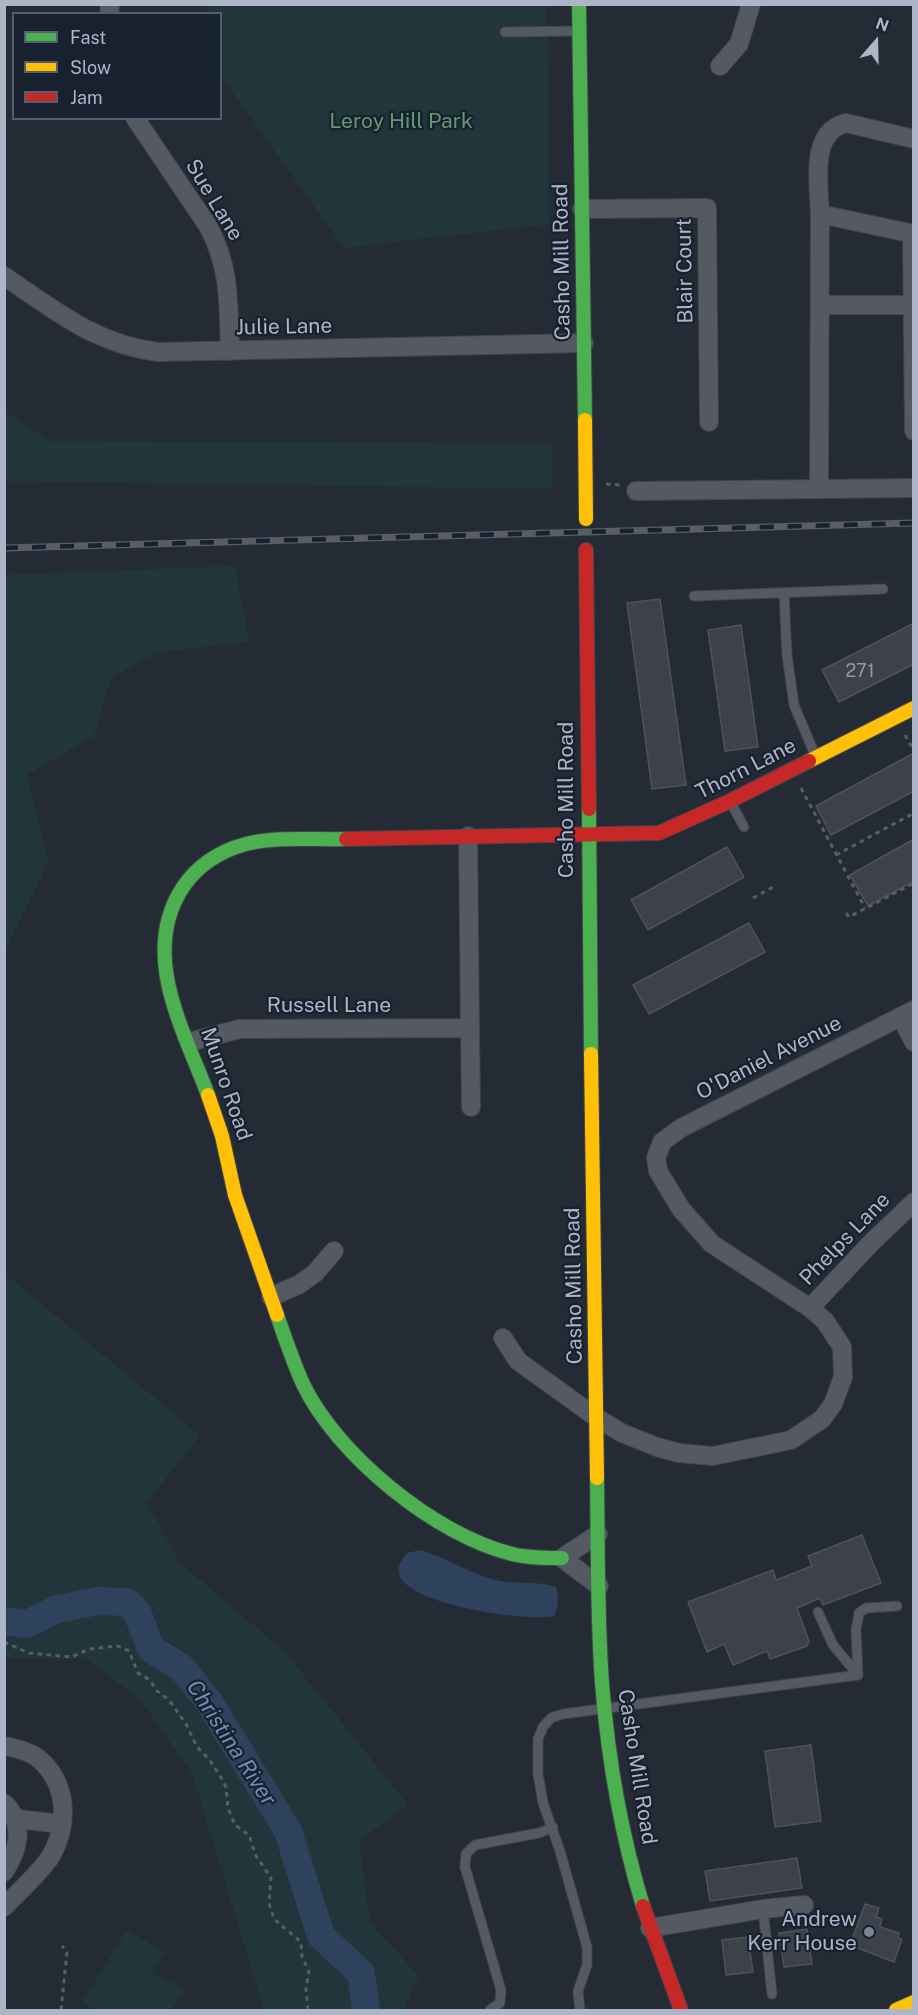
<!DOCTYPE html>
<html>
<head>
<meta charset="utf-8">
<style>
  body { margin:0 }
  #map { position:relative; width:918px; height:2015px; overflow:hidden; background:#252b34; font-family:"Public Sans",sans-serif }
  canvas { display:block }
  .frame { position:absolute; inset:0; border:6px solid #adb6c7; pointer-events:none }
  .legend { position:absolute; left:12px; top:12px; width:210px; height:108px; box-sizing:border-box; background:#18212f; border:2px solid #545d6c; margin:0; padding:8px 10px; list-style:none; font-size:18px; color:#adb6c7 }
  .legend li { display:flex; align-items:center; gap:12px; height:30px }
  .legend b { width:30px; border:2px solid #545d6c }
  .north { position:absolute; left:846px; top:12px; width:60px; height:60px; -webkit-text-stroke:4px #18212f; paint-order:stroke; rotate:20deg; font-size:16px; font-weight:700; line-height:24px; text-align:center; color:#adb6c7 }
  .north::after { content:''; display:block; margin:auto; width:21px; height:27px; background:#adb6c7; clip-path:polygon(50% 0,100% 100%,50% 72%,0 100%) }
</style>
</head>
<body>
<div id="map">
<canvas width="918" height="2015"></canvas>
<div class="frame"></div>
<ul class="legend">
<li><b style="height:8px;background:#4caf50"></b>Fast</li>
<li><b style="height:8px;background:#ffc107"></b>Slow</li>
<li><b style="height:8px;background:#c62828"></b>Jam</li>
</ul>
<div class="north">N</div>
</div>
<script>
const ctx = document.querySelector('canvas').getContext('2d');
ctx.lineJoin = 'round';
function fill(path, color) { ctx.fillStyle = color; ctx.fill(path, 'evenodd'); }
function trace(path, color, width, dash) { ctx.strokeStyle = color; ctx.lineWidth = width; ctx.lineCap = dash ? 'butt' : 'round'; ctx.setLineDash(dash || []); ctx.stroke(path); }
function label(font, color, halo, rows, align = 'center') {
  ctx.font = font + ' "Public Sans",sans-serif'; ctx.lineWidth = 4.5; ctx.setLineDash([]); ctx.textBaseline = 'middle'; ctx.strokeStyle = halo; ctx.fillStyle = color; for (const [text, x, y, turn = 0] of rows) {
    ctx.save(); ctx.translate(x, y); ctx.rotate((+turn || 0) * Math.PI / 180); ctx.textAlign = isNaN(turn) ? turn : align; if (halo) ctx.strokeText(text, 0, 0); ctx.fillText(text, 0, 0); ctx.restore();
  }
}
fill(new Path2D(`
  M210,4L547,5L549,224L344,248L221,76L220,14H209Z
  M4,410L49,441L552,443V489L5,481Z
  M235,566L249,642L157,652L111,678L94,736L26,775L49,861L5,951V575Z
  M4,1273L200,1435L147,1502L179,1562L286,1653L408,1805L359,1841L370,1923L419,1976L403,2010H264L192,1773L139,1698L86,1659L5,1658Z
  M127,1930L165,1952L153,1972L184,1990L171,2010H96L82,2002Z`), '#21363a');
fill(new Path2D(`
  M421,1550C447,1558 469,1573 495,1580C515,1585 536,1580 556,1587C559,1598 559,1606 554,1616C527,1622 407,1605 399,1574C397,1566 402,1559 407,1553Z`), '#2e415d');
trace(new Path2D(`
  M4,1621L27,1624L57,1609L98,1601L127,1602L137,1612L151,1649L182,1668L209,1702L288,1831L321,1936L361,1973L366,2010`), '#2e415d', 28);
const building = new Path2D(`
  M660,599L686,785L652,789L627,603Z
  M914,623V664L839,702L822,670Z
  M741,625L758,747L725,751L708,630Z
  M914,753V791L831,835L816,806Z
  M914,839V881L868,906L850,875Z
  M727,847L744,877L648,930L631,900Z
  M749,923L765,952L649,1014L633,985Z
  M862,1535L881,1583L823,1605L820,1598L797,1608L809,1641L807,1646L770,1659L767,1651L733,1665L724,1644L707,1652L688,1602L773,1570L776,1580L812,1566L808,1556Z
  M811,1745L821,1821L775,1827L765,1751Z
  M797,1858L802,1888L710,1901L705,1871Z
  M865,1904L879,1908L876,1917L882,1919L880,1927L899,1933L898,1938L902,1939L894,1962L850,1945Z
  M807,1929L812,1964L784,1967L779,1933Z
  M748,1937L753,1972L726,1975L722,1940Z`);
fill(building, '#3d424a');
trace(building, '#4c535c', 1.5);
const lane = new Path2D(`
  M505,32L577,31
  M784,593L787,655L794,705L815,755
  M694,596L883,589
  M731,803L744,827
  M818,1612L833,1645L858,1675
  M763,1909L772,1994
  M490,2010L500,2003L501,1990L465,1867L466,1854L475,1845L539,1833L553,1827
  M580,2010L578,1991L587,1965V1947L560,1851L543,1803L538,1774V1739L543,1727L551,1718L563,1714L858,1675L856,1630L859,1613L866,1608L897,1606`);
const street = new Path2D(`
  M109,14L110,4
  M720,66L739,44L751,4
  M135,118L208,226C231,269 228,303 230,351
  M582,209L707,208L709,422
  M820,214L914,234
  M912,234L914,431
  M4,276C56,311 95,344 158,352L584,343
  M820,305H914
  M819,488L820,214C819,184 809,132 846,123L914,139
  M636,491L914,488
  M901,1017L914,1042
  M470,1028L471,1107
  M189,1042L240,1029L470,1028L468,836
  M271,1297L300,1284L315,1273L334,1251
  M810,1308L871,1243L914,1202
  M503,1338L518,1361L597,1418L622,1433L657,1447L679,1453L713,1456L791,1440L822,1419L833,1404L843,1377L842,1347L825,1321L810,1308L712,1244L681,1209L658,1171L656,1158L662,1142L681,1128L914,1010
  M598,1534L562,1558L599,1586
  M4,1746C15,1748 31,1752 39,1759C68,1784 69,1824 51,1856C40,1873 19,1891 4,1907
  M4,1803C25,1823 19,1850 4,1872
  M17,1819L62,1824
  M650,1928L763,1909L804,1905`);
const fast = new Path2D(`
  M579,4L585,420
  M589,809L591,1054
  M208,1095C184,1030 139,954 183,887C198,865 220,851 246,844C276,836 315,840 346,839
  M277,1315C285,1338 293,1362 303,1384C337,1455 435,1535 512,1554C528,1558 545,1558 562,1558
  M597,1478C598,1546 597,1615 602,1683C608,1758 621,1834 643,1906
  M680,2008V2010`);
const slow = new Path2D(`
  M585,420L586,519
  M809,761L914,708
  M591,1054L597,1478
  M208,1095L222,1136L235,1195L277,1315
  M896,2010L914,2002`);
const jam = new Path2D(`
  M586,550L589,809
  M346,839L659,833L730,801L809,761
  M643,1906L681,2010`);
trace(lane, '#41454c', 11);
trace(street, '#41454c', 20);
trace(fast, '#41454c', 16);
trace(slow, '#41454c', 16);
trace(jam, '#41454c', 16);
trace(new Path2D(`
  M606,484L621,485
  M905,735L914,751
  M801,788L865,908
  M836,855L914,813
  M753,898L775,886
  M846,913L849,917L914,883
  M4,1642L29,1653L72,1657L89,1649L118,1646L129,1651L138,1673L150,1680L156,1690L169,1700L186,1724L197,1747L209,1759L222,1779L226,1787L228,1808L235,1825L249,1835L256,1856L271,1878L269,1903L274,1919L301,1942L302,1957L309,1971L306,1989L308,2010
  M61,2010L67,1952L62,1946`), '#585e66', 3, [4.5, 4.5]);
trace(lane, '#545962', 9);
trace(street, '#545962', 18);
trace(fast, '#4caf50', 14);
trace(slow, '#ffc107', 14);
trace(jam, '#c62828', 14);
const rail = new Path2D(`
  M4,548L914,523`);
trace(rail, '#585d66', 7);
trace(rail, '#18212f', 4.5, [14]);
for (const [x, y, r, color] of [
  [869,1932,6,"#7d8594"]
]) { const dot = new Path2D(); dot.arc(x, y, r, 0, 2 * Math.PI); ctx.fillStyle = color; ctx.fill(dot); trace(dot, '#18212f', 2); }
label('18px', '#9199a8', null, [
  ["271",860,671]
]);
label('21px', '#629a6f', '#18212f', [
  ["Leroy Hill Park",401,122]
]);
label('21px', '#adb6c7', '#18212f', [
  ["Sue Lane",214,200,59],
  ["Casho Mill Road",562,262,-91],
  ["Blair Court",685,271,-91],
  ["Julie Lane",284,327,-1],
  ["Thorn Lane",746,769,-27],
  ["Casho Mill Road",567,800,-90],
  ["Russell Lane",329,1006],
  ["O'Daniel Avenue",769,1058,-27],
  ["Munro Road",226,1084,71],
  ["Phelps Lane",845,1239,-46],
  ["Casho Mill Road",574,1286,-91],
  ["Casho Mill Road",637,1767,81]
]);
label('21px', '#adb6c7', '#18212f', [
  ["Andrew",857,1920],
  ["Kerr House",857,1944]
], 'right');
label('italic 22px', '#728db2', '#18212f', [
  ["Christina River",231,1743,57]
]);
</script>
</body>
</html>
